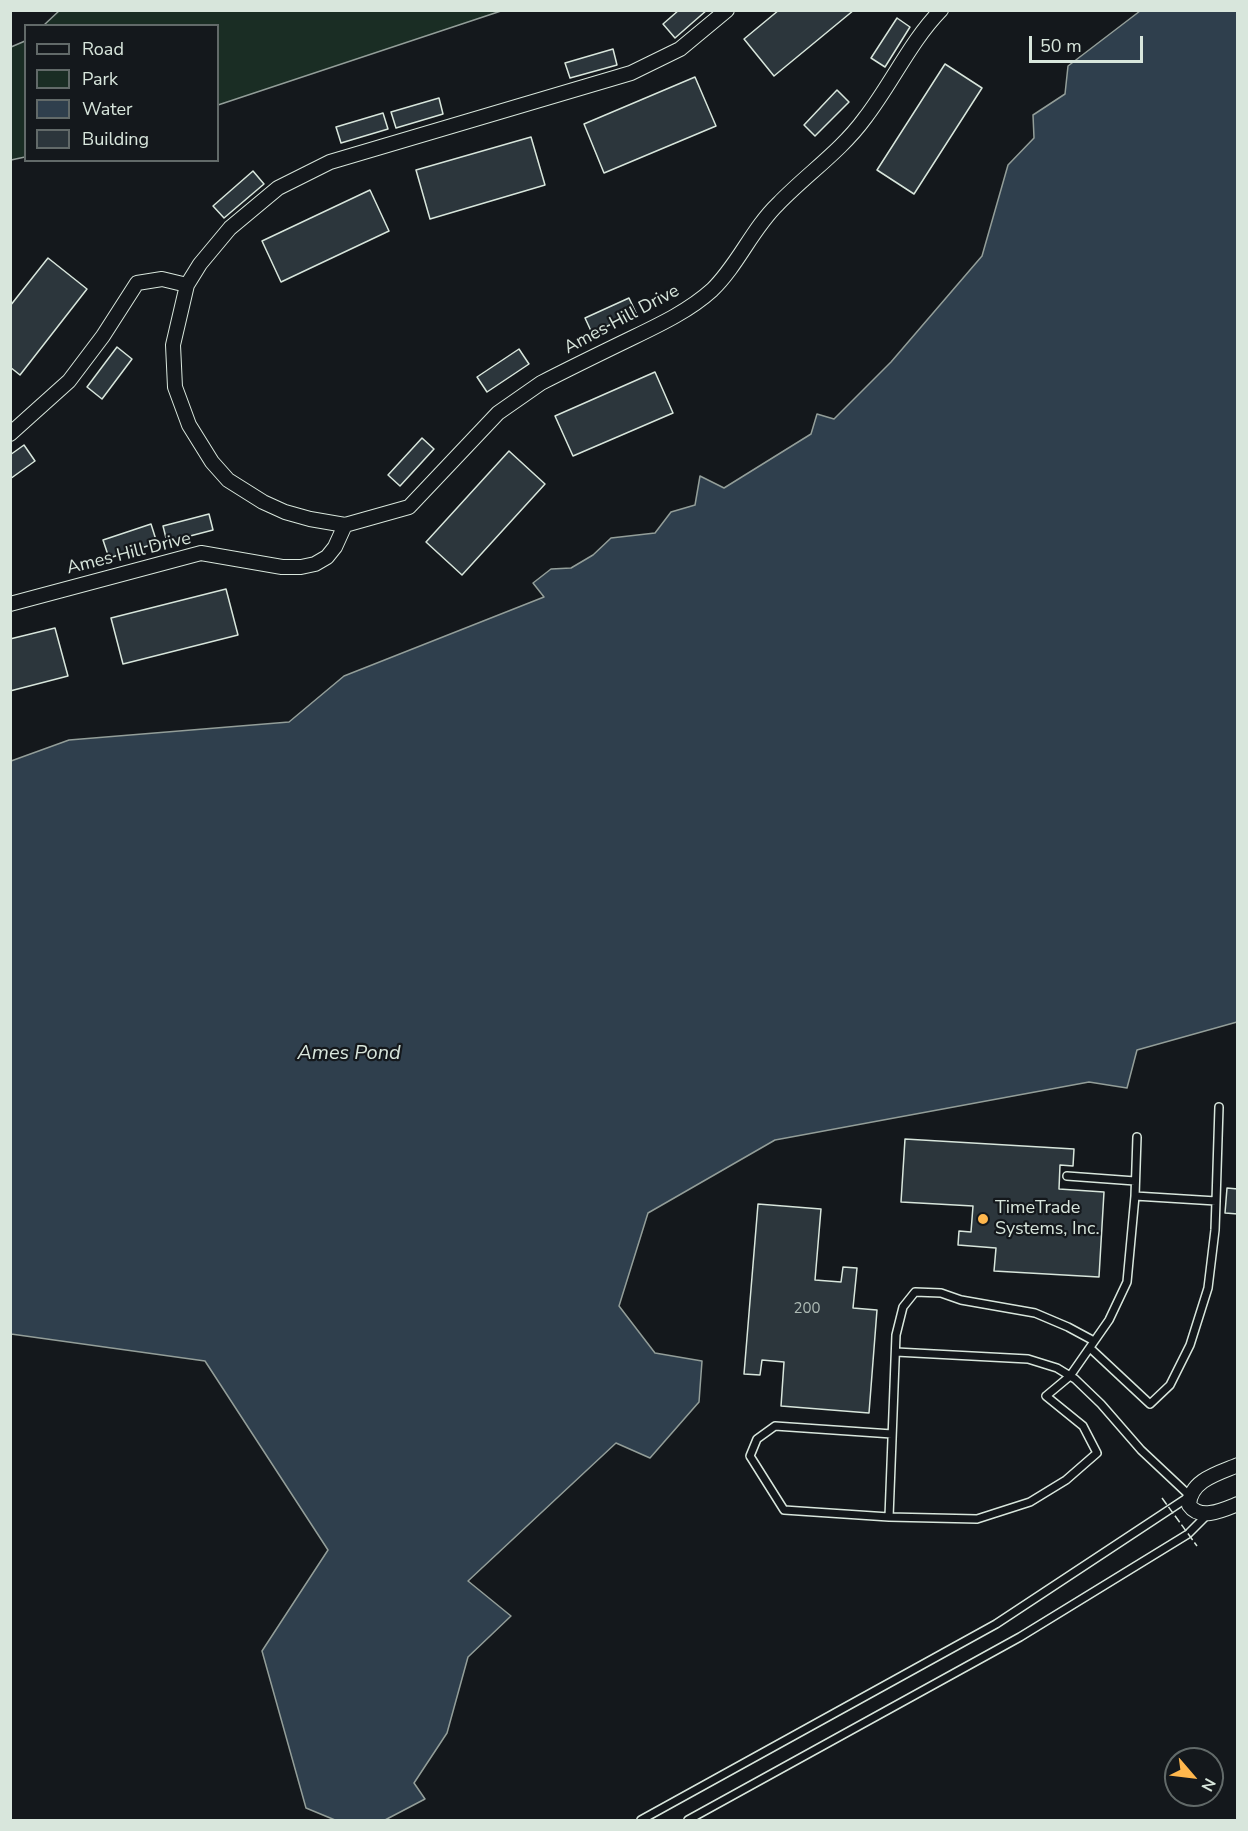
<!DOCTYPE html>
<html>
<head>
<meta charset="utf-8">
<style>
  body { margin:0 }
  #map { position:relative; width:1248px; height:1831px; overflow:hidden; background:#14181c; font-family:"Nunito Sans",sans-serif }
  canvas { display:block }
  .frame { position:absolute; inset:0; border:12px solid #d8e6dc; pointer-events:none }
  .legend { position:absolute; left:24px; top:24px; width:195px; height:138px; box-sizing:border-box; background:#14181c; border:2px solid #626a69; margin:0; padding:8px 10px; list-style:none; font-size:18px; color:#d8e6dc }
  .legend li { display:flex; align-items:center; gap:12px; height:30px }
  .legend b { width:30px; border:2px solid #626a69 }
  .north { position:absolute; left:1164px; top:1747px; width:60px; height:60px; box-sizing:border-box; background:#14181c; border:2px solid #626a69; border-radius:50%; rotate:118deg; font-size:16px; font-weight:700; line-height:24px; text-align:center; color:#d8e6dc }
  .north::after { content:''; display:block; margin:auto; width:21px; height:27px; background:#ffb74d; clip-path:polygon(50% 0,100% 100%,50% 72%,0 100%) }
  .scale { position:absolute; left:1029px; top:36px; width:114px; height:27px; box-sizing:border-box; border:3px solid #d8e6dc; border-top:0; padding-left:8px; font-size:18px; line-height:21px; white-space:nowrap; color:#d8e6dc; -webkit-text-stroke:4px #14181c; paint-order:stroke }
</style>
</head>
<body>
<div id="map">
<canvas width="1248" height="1831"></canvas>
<div class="frame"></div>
<ul class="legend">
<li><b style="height:8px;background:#14181c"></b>Road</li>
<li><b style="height:16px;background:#1a2d24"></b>Park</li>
<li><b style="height:16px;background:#2f3f4d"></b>Water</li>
<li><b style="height:16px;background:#2c363c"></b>Building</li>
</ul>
<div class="north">N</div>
<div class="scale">50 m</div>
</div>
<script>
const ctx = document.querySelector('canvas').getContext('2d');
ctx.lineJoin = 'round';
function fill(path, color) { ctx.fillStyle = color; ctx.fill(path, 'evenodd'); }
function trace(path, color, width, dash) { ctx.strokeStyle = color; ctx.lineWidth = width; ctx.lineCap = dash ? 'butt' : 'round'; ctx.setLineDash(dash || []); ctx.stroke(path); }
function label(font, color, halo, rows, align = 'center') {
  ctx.font = font + ' "Nunito Sans",sans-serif'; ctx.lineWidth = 4.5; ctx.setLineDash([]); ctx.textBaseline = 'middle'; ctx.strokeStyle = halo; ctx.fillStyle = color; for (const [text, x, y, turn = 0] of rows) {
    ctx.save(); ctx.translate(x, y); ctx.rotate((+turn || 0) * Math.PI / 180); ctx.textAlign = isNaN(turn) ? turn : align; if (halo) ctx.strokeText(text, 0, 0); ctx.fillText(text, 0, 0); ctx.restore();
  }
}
const green = new Path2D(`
  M60,10H501V11L218,105V26L44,25Z
  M25,41V157L11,160V47Z`);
fill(green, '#1a2d24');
trace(green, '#939e99', 1.5);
const water = new Path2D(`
  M1140,11H1237V1022L1137,1050L1127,1088L1089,1082L775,1140L648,1213L619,1306L655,1353L702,1361L699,1402L650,1458L616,1443L468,1581L511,1616L468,1657L447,1733L414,1783L425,1799L385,1820H335L306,1808L262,1651L328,1550L205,1361L11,1334V761L69,740L289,722L344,676L544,597L533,583L551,569L571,568L593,555L611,538L655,533L671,512L695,505L700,476L724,488L811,434L817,414L834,419L891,362L982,256L1008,165L1034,138L1033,115L1065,94L1068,66Z`);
fill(water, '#2f3f4d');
trace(water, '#939e99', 1.5);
const building = new Path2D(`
  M679,10H707L675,38L663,24Z
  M779,10H854L774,76L744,39Z
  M897,18L910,27L885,67L871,58Z
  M613,49L617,65L570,78L565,63Z
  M945,64L982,88L914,194L877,170Z
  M695,77L716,126L604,173L584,124Z
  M837,90L849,102L815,136L804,125Z
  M439,98L443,114L396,128L391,112Z
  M383,113L388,129L341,143L336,127Z
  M531,137L545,185L430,219L416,170Z
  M253,171L264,184L224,218L213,206Z
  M370,190L389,231L281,282L262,241Z
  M48,258L87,289L20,375L10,367V306Z
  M629,298L636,313L592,333L585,318Z
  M117,347L132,359L102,399L87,387Z
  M519,349L529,364L487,392L477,377Z
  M655,372L673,413L573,456L555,416Z
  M422,438L434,449L400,486L388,475Z
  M24,445L35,461L10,479V455Z
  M509,451L545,484L462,575L426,542Z
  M209,514L213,530L167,542L163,526Z
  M151,524L157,543L109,558L103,540Z
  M226,589L238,635L123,664L111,618Z
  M55,628L68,676L10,691V639Z
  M905,1139L1074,1149L1073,1166L1060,1165L1059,1189L1104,1192L1099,1277L994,1271L996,1248L958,1245L959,1231L971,1232L973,1206L901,1202Z
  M1227,1188L1238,1189V1214L1225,1213Z
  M758,1204L821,1209L815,1280L841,1282L843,1267L857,1268L853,1308L877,1310L869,1413L781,1406L784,1362L762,1360L760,1375L744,1374Z`);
fill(building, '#2c363c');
trace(building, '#d8e6dc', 1.5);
const service = new Path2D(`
  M1067,1176L1135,1181
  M1216,1201L1219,1107
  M1090,1348L1150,1404L1170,1385L1190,1345L1208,1288L1215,1230L1216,1201L1135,1196
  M892,1434L775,1426L757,1439L750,1456L784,1510L889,1517L977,1519L1030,1502L1066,1480L1097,1453L1083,1426L1046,1396L1070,1376L1109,1320L1127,1282L1135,1196L1137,1137
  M889,1517L896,1335L903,1307L915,1292L941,1293L961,1300L1035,1313L1068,1327L1094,1341
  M641,1820L996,1624L1190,1496L1141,1450L1101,1404L1075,1379L1057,1368L1028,1359L896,1352
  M688,1820L1020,1637L1188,1534L1209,1513`);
const minor = new Path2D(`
  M727,10L680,49L631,73L330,162L278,188L230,228L200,264L187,285L173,345L175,387L189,425L212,462L228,480L263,502L285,512L310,519L345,525L409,507L498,413L541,383C572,367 603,352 634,337C661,324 690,310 712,290C738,265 752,229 778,204C807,174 841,151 865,118C892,83 910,42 941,10
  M10,434L69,381L103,336L137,283L162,279L187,285
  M10,604L201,553L282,567H301L315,564L327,557L335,547L345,525
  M1238,1465C1219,1473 1190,1480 1189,1505C1200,1521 1223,1510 1238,1504`);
trace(service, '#d8e6dc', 10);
trace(minor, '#d8e6dc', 16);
trace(service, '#14181c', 7);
trace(minor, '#14181c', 14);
trace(new Path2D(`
  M1162,1498L1197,1546`), '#d8e6dc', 1.5, [8, 3]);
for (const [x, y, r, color] of [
  [983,1219,6,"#ffb74d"]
]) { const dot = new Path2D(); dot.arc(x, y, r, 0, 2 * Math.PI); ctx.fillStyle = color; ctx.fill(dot); trace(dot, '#14181c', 2); }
label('15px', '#adbab4', null, [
  ["200",807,1309]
]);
label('18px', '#d8e6dc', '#14181c', [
  ["Ames Hill Drive",622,320,-28],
  ["Ames Hill Drive",129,554,-14]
]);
label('18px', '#d8e6dc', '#14181c', [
  ["TimeTrade",995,1209],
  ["Systems, Inc.",995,1230]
], 'left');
label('italic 20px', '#d8e6dc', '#14181c', [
  ["Ames Pond",349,1054]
]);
</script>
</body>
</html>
